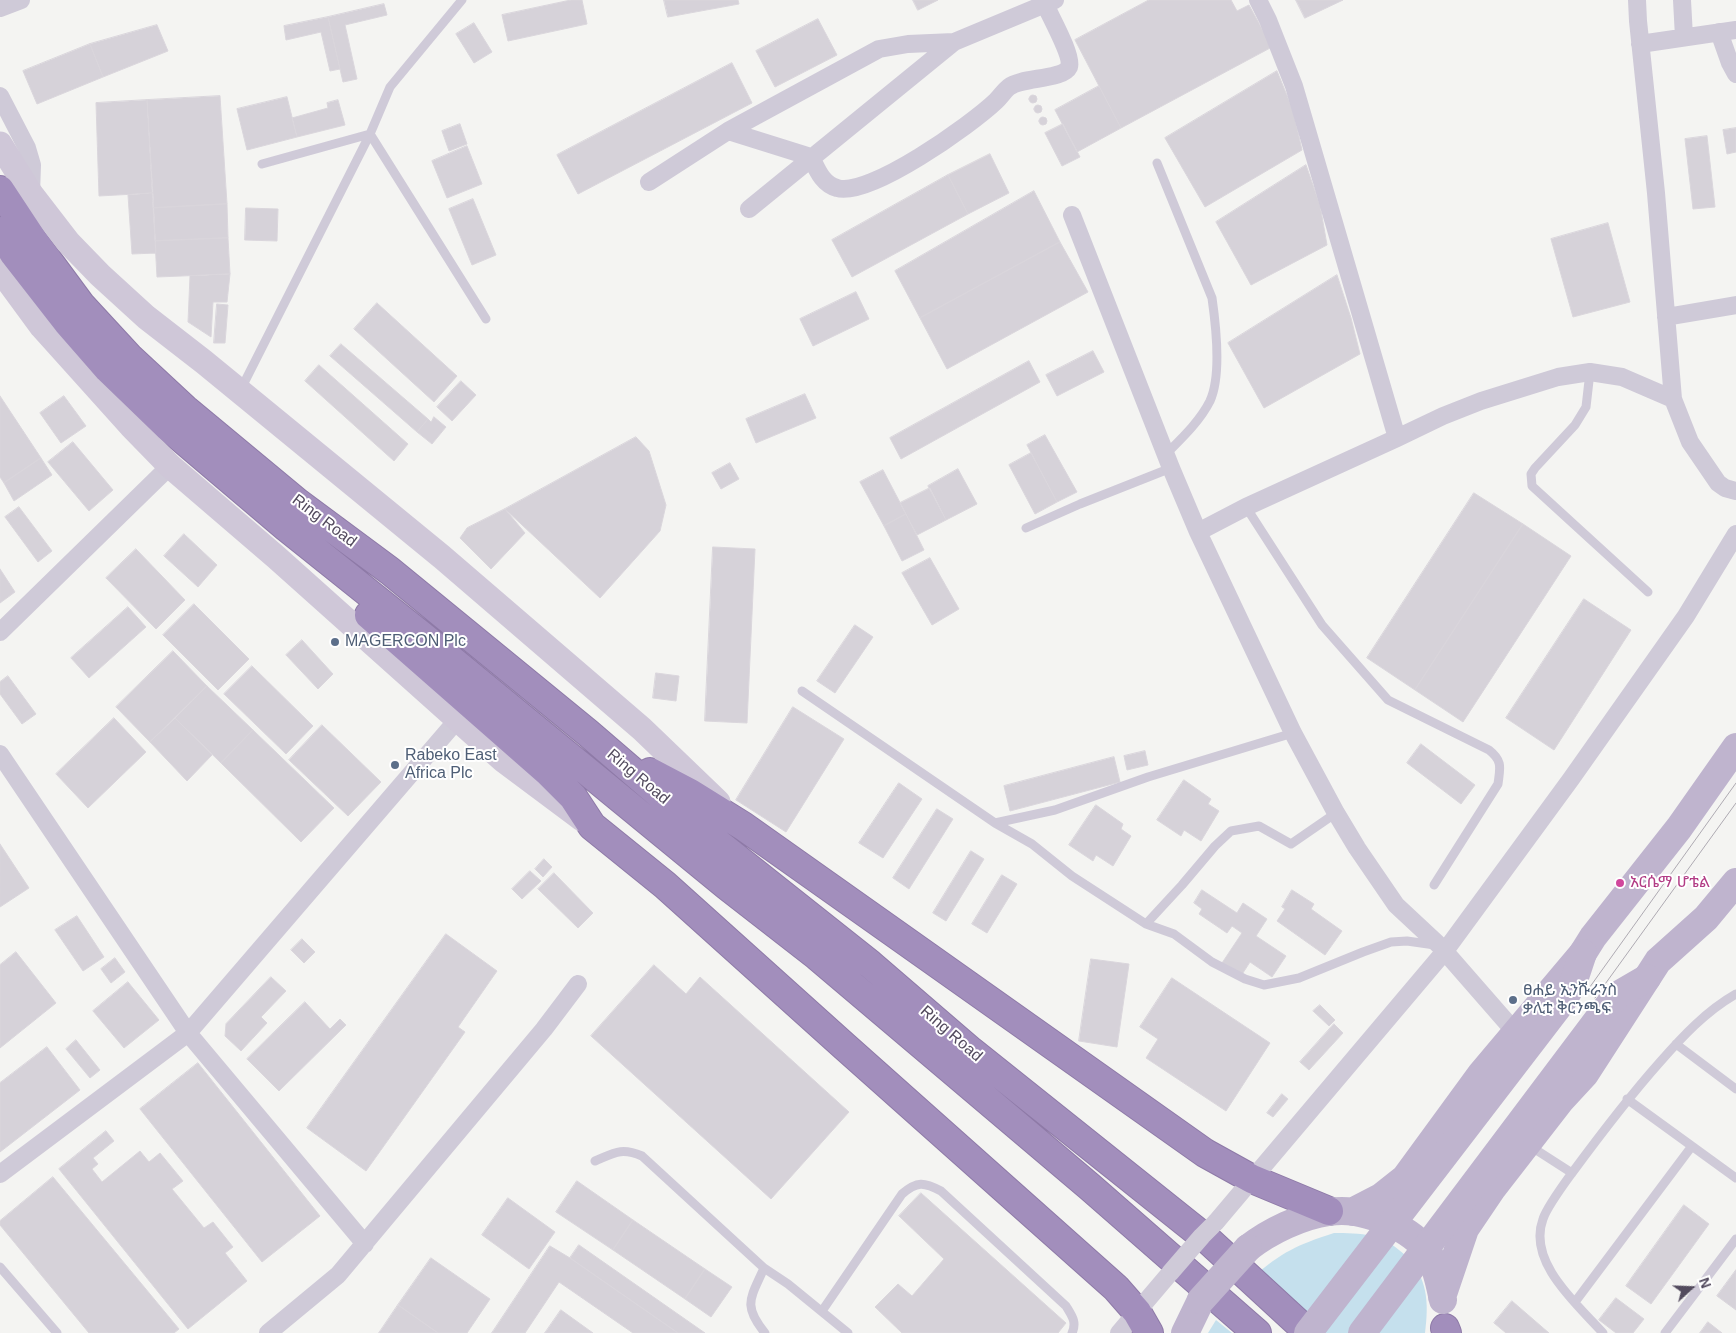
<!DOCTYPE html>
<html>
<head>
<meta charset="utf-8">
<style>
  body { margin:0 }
  #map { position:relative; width:1736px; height:1333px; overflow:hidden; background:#f4f4f2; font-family:Arial,sans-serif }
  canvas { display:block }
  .north { position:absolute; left:1666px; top:1263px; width:50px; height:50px; -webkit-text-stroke:4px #fff; paint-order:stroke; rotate:70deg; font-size:14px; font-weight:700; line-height:20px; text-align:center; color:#534b5e }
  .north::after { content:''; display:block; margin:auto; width:18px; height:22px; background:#534b5e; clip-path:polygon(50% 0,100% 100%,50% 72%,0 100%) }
</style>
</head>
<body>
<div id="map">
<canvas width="1736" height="1333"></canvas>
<div class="north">N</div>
</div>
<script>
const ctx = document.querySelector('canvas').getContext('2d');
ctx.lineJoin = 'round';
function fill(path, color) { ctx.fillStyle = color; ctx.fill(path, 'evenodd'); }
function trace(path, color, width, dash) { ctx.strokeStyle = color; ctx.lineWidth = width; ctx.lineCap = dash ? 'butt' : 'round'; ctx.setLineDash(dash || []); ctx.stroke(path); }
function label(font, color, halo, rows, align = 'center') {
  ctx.font = font + ' Arial,"Noto Sans Ethiopic",sans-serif'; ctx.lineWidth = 4; ctx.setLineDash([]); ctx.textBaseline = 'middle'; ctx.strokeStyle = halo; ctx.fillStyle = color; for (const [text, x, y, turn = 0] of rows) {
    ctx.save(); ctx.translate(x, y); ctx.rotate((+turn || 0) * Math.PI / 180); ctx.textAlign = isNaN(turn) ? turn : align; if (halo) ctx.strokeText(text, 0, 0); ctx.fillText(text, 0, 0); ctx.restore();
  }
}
fill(new Path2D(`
  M1334,1233C1346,1233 1360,1233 1372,1236C1385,1239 1395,1246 1405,1255C1428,1277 1429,1303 1425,1333H1325L1253,1277C1282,1252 1297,1245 1334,1233Z
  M1216,1320L1232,1333H1208Z`), '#c5e0ed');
const building = new Path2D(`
  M571,0H582L587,24L508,41L502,15Z
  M664,0H738L739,4L668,17Z
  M913,0H938L918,10Z
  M1149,0H1231L1237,11L1249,5L1272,47L1121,128L1075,40Z
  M1296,0H1343L1305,18Z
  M384,4L387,15L345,25L357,79L343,82L328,17Z
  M328,17L340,69L330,71L321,32L286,40L284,26Z
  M818,19L837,55L775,87L756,51Z
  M474,23L492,52L474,63L456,34Z
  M157,25L168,51L103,77L90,44Z
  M90,44L103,77L37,104L23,71Z
  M732,63L752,103L578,194L557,155Z
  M1277,71L1293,110L1302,150L1205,207L1165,138Z
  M1099,86L1121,128L1077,152L1055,110Z
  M1029 99a4 4 0 1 1 8 0a4 4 0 1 1-8 0Z
  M220,96L227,204L153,208L147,100Z
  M287,97L297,137L247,150L237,109Z
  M147,100L153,193L99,196L96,103Z
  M338,100L345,125L297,137L292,118L328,108L327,103Z
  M1034 109a4 4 0 1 1 8 0a4 4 0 1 1-8 0Z
  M1039 121a4 4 0 1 1 8 0a4 4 0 1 1-8 0Z
  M460,124L467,144L449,151L442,131Z
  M1063,124L1080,157L1062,166L1045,133Z
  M1736,128V152L1727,154L1723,130Z
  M1707,136L1715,207L1693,209L1685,139Z
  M467,146L482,184L447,198L432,161Z
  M990,154L1009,193L968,214L948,175Z
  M1306,165L1320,205L1327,245L1251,285L1216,222Z
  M948,175L968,214L852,277L832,240Z
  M1034,191L1060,242L920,318L895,271Z
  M153,193L156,253L132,254L128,195Z
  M473,199L496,255L472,265L449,209Z
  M227,204L228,238L155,241L153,208Z
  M246,208L278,209L277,241L245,240Z
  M1608,223L1630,302L1573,317L1551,239Z
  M228,238L230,274L157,277L155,241Z
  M1060,242L1088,292L947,369L920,318Z
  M230,274L227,302H213L211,337L188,322L190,276Z
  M1337,275L1351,318L1360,354L1264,408L1228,343Z
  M856,292L869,319L813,346L800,319Z
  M377,303L457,376L434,402L354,329Z
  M217,304L228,305L225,343H214Z
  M341,344L428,419L417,432L330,356Z
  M1093,351L1104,372L1057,396L1046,375Z
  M1029,361L1040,382L901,459L890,438Z
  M319,365L408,444L394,461L305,381Z
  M461,381L476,395L452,421L437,407Z
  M805,394L816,418L756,443L746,419Z
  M0,396L41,458L4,483L0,477Z
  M64,396L86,426L61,443L40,413Z
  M434,417L446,427L432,444L417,432L428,419L431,422Z
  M1045,435L1077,492L1057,502L1027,445Z
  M636,437L649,451L666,505L660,531L600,598L505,509Z
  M73,442L113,490L89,511L48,462Z
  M1031,453L1057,502L1035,514L1009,465Z
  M41,458L52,475L14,501L4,483Z
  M730,463L739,479L721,489L712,473Z
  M958,469L977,504L946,520L928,486Z
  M883,470L906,514L884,526L860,482Z
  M930,488L946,520L917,535L900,503Z
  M1474,493L1523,524L1415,690L1367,658Z
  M19,507L52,551L38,562L5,517Z
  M505,509L525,533L491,569L460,538L467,528Z
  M906,514L924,550L902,561L884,526Z
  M1523,524L1571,556L1463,722L1415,690Z
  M184,534L217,565L198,587L164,556Z
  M713,547L755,549L747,723L705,721Z
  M136,549L185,600L156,629L106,578Z
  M930,558L959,609L932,625L902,573Z
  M0,569L15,592L0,603Z
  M1584,599L1631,630L1554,750L1506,718Z
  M194,604L249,659L218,690L163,635Z
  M128,607L146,627L89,678L71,658Z
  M855,625L873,637L835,693L817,681Z
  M302,640L333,674L318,689L286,655Z
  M173,651L207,686L150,742L116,707Z
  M252,666L313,726L286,754L224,694Z
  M656,673L679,676L676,701L653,698Z
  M8,676L36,714L22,724L0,694V682Z
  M207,686L253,730L221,763L175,718Z
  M793,707L844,739L786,832L736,800Z
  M114,718L146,752L88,808L56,774Z
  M175,718L212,755L187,781L150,742Z
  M322,725L381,782L348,816L289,760Z
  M253,730L334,808L301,842L221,763Z
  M1421,744L1475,785L1461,804L1407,763Z
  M1145,751L1148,765L1127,770L1124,756Z
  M1114,757L1120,782L1010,811L1004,786Z
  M1184,780L1211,799L1208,804L1219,811L1201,841L1184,830L1181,836L1157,820Z
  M899,783L922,799L883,858L859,843Z
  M1096,805L1123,824L1121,829L1131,836L1113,866L1096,855L1093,861L1069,845Z
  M937,809L953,819L909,889L893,878Z
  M0,844L29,888L0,907Z
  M971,851L984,859L946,921L933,913Z
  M544,859L552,867L543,877L535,869Z
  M530,871L541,881L522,899L512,889Z
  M554,873L593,913L578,928L538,889Z
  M1002,875L1017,884L987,933L972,924Z
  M1202,890L1237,913L1243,903L1267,919L1256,936L1286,956L1272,977L1250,962L1241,976L1222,963L1242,933L1232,926L1227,933L1199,914L1202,909L1194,903Z
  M1292,890L1314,904L1311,909L1342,931L1325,955L1277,921L1285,909L1282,907Z
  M77,916L104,957L83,971L55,930Z
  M446,934L497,971L458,1027L465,1032L366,1171L307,1128Z
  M302,939L315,952L304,963L291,950Z
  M16,952L56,1003L0,1048V965Z
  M115,958L125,972L111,983L101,969Z
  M1091,959L1129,964L1117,1047L1079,1041Z
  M654,965L686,994L700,977L849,1112L771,1199L591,1036Z
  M271,977L286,991L261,1017L267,1023L241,1051L225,1036L226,1024Z
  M1172,978L1270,1043L1226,1111L1146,1058L1158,1039L1140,1027Z
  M128,982L159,1020L124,1048L93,1011Z
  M305,1002L330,1029L340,1019L346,1025L279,1091L247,1059Z
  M1320,1005L1335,1020L1329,1026L1313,1011Z
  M1334,1024L1343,1033L1309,1070L1300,1062Z
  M76,1040L100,1070L90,1078L66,1049Z
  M47,1047L80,1090L0,1152V1083Z
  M198,1063L320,1216L262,1262L140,1109Z
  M1282,1094L1288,1099L1273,1117L1267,1113Z
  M106,1131L114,1141L93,1158L98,1164L92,1169L102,1182L140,1151L149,1162L160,1153L183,1181L172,1189L204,1228L213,1222L233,1247L225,1253L247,1281L188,1329L59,1169Z
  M53,1177L179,1329L174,1333H89L0,1225V1221Z
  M577,1181L633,1220L613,1250L556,1212Z
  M921,1193L1066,1323L1058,1333H902L875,1307L898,1284L912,1296L944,1259L899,1216Z
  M508,1198L555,1232L529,1269L482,1235Z
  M1684,1205L1709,1224L1651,1304L1626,1286Z
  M633,1220L705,1269L685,1299L613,1250Z
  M579,1245L705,1333H678L570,1258Z
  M550,1246L570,1258L678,1333H633L559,1282L525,1333H492Z
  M431,1258L490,1299L467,1333H438L398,1305Z
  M705,1269L732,1287L711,1317L685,1299Z
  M1736,1270V1310L1717,1296Z
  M1616,1298L1644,1319L1633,1333H1616L1599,1320Z
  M1512,1301L1549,1333H1506L1494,1323Z
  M398,1305L438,1333H379Z
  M561,1310L593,1333H545Z
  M1708,1322L1722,1333H1700Z`);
fill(building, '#d6d2d9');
trace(building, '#dad6dc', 1);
const highway = new Path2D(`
  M0,190L33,240L81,305L129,357L185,409L297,502L390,571L588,733L696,826L870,964L971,1051L1209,1241L1309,1333
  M0,231L14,254L67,322L108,369L167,426L286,527L421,635L727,886L817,956L1090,1187L1257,1333
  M369,615L549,773L573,797L592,826L665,885L843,1045L1116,1288L1137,1312L1149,1333
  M650,772L690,793L743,826L1205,1153L1252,1179L1329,1211
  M1445,1328L1447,1333`);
trace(highway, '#8e7aa7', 30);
trace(new Path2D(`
  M370,134L486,319
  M1157,163L1212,298C1216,326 1222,375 1210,401C1200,421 1182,438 1166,454
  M262,164L370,134
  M1590,372L1586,407L1575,425L1535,468L1531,474L1532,486L1648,592
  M241,389L370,134L390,87L462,0
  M1246,507L1322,625L1388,700L1489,750C1503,761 1500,768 1498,784L1434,885
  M1026,528L1080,504L1171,468
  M802,691L995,823L1032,844L1072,876L1146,924L1174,934L1212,962L1245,979L1264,985L1299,978L1363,952L1391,942L1407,941L1435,945
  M995,823L1055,810L1148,777L1293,733
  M1146,924L1182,885L1215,846L1231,831L1259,826L1291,844L1336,813
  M1676,1044L1736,1089
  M1627,1099L1736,1178
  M1530,1146L1572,1173C1600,1135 1628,1098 1660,1062C1682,1037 1706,1011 1736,994
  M595,1161C614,1153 621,1147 642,1156L764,1268L788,1284L848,1333
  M1572,1173C1564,1184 1547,1207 1543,1219C1527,1262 1577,1304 1603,1333
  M0,1267L57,1333
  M764,1268C751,1298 742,1305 765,1333
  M1575,1302L1692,1146
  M822,1311L902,1194C917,1181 924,1182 941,1191L1066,1306C1072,1316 1077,1322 1072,1333
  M1665,1333L1736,1239`), '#cfcad8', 9);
trace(new Path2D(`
  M1258,0L1268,20L1294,86L1397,438
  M1637,0L1638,21L1656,193L1673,399L1690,442L1718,483L1725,488L1736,491
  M1682,0L1684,37
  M0,8L21,0
  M1719,32L1730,63L1736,74
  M1640,44L1736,30
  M0,96L27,148L32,165L31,194
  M728,131L811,157C817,169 822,184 837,188C869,198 972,124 996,101C1001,96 1004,91 1009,87C1021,77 1063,80 1069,67C1073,56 1050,16 1045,4
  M649,182L728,131L879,49L908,44L954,42
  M749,209L954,42L1055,0
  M1072,215L1171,468L1198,532L1293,733L1336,813L1357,848L1396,905L1440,946L1516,1033
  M1666,317L1736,305
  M1198,532L1246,507L1397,438L1443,416L1481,401L1558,377L1590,372L1622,377L1673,399
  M0,632L170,466
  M0,754L188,1033L365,1244
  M0,1174L188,1033L458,719
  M1216,1222L1445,951L1571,779L1686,616L1736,534
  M268,1333L338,1275L544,1029L578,984
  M1119,1333L1170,1273`), '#cfcad8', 18);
trace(new Path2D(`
  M0,144L31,194L68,242L100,275L146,317L204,362L442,557L642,729L718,802
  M0,270L42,327L131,426L170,466L276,557L503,760L582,819`), '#cfc7d8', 25);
trace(new Path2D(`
  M1352,1212L1381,1197L1405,1178L1481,1074L1583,953L1593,937L1679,828L1736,747
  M1248,1248C1270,1231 1301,1216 1329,1212C1351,1208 1376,1216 1396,1226C1409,1233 1423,1242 1430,1256C1437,1269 1440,1286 1443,1300
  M1442,1297L1465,1229L1492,1189L1561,1100L1585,1074L1658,961L1706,918L1736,882
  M1185,1333L1201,1300`), '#bfb4ce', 28);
trace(highway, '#a28ebc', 28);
trace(new Path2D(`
  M1587,991L1736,783
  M1595,998L1736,803`), '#aeaab2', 1);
trace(new Path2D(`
  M1170,1273L1202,1236L1216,1222`), '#cfcad8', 18);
trace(new Path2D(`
  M1201,1300L1248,1248
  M1308,1333L1562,1002L1573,983L1583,953
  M1362,1333L1611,1002L1616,996L1647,978`), '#bfb4ce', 28);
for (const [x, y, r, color] of [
  [335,642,5,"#5c6f8a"],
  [395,765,5,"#5c6f8a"],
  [1620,883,5,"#d1479c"],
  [1513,1000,5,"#5c6f8a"]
]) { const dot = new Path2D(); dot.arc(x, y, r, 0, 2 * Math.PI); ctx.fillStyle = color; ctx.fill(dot); trace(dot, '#fff', 2); }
label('16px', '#534b5e', '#fff', [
  ["Ring Road",324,521,37],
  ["Ring Road",638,777,40],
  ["Ring Road",951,1034,41]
]);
label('16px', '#4e5e75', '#fff', [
  ["MAGERCON Plc",345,642],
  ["Rabeko East",405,756],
  ["Africa Plc",405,774],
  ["ፀሐይ ኢንሹራንስ",1523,991],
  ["ቃሊቲ ቅርንጫፍ",1523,1009]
], 'left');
label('16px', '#b23c85', '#fff', [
  ["አርሴማ ሆቴል",1630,883]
], 'left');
</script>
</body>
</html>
